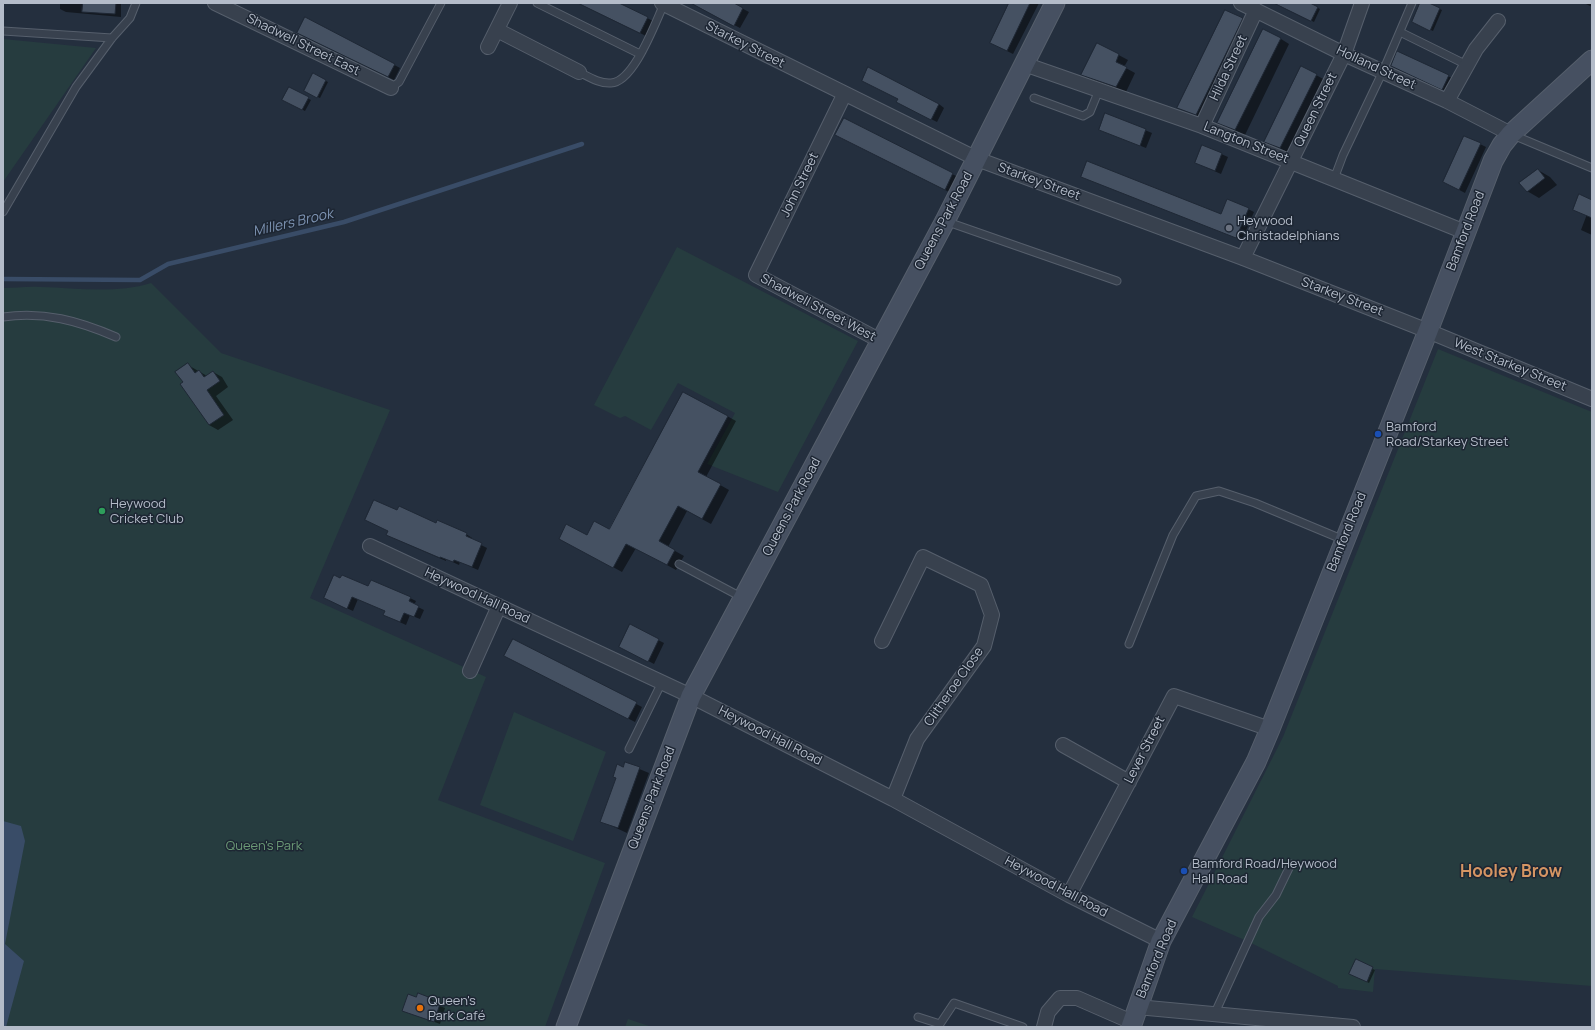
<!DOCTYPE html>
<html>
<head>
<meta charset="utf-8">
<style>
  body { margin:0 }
  #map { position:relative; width:1595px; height:1030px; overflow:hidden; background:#242f3e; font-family:Manrope,sans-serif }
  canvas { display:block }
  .frame { position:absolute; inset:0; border:4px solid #b4bcc9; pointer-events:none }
</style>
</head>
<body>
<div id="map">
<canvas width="1595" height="1030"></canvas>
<div class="frame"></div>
</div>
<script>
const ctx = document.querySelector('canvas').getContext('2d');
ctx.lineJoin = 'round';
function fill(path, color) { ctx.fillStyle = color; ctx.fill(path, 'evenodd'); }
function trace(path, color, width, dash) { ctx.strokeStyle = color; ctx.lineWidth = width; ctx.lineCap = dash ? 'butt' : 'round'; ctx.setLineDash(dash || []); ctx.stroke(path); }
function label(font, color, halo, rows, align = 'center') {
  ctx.font = font + ' Manrope,sans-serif'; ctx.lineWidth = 3; ctx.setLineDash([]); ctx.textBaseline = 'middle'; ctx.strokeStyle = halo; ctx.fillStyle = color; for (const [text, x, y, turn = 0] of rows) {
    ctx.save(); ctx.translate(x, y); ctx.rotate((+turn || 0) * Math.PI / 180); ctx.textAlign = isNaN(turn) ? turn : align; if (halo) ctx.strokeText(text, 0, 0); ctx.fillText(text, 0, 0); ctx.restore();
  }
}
fill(new Path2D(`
  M3,39L96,48L3,182Z
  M677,247L858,341L778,492L707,464L735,413L678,383L651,430L625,416L620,418L594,405Z
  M151,283L221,353L390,410L310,598L486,677L438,800L605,863L545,1027H3V288C15,288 28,286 40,287C76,288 116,294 151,283Z
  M1438,349L1592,412V986L1375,969L1373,992L1338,988V986L1247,941L1192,917L1283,737Z
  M514,712L606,752L573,841L480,805Z
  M628,1019L652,1027H625Z`), '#263c3f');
fill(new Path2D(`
  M3,821L21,826L25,841L5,944L24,961L6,1027H3Z`), '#394c67');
fill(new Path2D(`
  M60,3H121V17L66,12L60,9Z
  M580,3H617L653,21L646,36Z
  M692,3H732L749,12L740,28Z
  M1011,3H1039L1013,54L997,46Z
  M1276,3H1308L1320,9L1314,22Z
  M1421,3H1426L1442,10L1433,31L1415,23Z
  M1584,3H1592V7Z
  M306,18L400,68L394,80L304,36Z
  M1242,19L1251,24L1205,119L1178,108Z
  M1281,39L1289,44L1245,135L1218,122Z
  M1098,44L1128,60L1124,67L1135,73L1126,92L1091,80L1082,75Z
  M1398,52L1454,79L1448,92L1398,69Z
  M313,75L328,82L320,98L305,91Z
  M1316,75L1325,80L1289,153L1266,141Z
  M289,89L311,100L305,111L284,100Z
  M939,104L944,108L937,122L903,105Z
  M1106,114L1152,133L1146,148L1100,130Z
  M844,119L958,177L951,193L842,138Z
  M1480,144L1486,147L1465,193L1450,185Z
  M1203,146L1228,157L1221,174L1196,163Z
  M1538,170L1550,177L1557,185L1539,198L1527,191Z
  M1088,179L1222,215L1248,209L1254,212L1242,240Z
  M1592,201V235L1581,230Z
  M188,365L207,376L213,372L222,377L228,387L216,396L233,420L218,430L209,425L184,383Z
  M727,416L736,421L706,477L729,490L711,524L687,511L668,547L684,556L676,570L636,548L622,572L569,543L609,531Z
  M398,511L466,534L472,538L471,540L487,548L478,570L460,562L459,565L446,559V561L393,538Z
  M369,588L410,598L416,601L414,605L424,610L420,619L410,615L406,625L384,615L386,611L358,599L353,611L331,601Z
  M630,626L664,643L654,664L626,649Z
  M513,641L642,707L635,722L511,659Z
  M625,763L649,773L627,833L601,821Z
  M1356,961L1375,970L1369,983L1353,975Z
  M417,998H430L436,1002L435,1004L445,1008L440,1024L404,1011Z`), '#0007');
trace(new Path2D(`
  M3,279L140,280L168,264L344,222L582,144`), '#394c67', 4.5);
const building = new Path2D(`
  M83,3H116L115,14L82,12Z
  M578,3H619L648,17L640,33Z
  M691,3H734L743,8L734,26Z
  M1009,3H1030L1007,51L990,43Z
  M1274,3H1310L1318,7L1311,21Z
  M1420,3H1429L1440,8L1430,31L1412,22Z
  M1225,10L1243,18L1233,39L1196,115L1177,108Z
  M305,17L395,64L388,77L297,33Z
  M1263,29L1281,38L1235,130L1217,123Z
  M1097,43L1119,54L1116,62L1127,67L1116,87L1081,75Z
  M1397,51L1449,75L1442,90L1391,66Z
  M1301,66L1317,74L1280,148L1264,142Z
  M868,67L939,104L931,120L896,102L898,99L862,81Z
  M313,73L326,80L317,98L304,91Z
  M289,87L309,97L302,110L282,100Z
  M1105,113L1146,129L1140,146L1099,130Z
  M844,118L953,173L945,190L835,135Z
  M1464,136L1481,143L1459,190L1443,182Z
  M1202,145L1222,153L1215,171L1195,163Z
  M1087,161L1221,214L1227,199L1249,208L1236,238L1081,177Z
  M1538,169L1545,178L1527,192L1519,183Z
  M1579,194L1592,200V218L1573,210Z
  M188,363L195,373L199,370L204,377L213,371L220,381L207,390L224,415L209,425L180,384L183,382L175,372Z
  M683,392L728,416L698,472L721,484L702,519L678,506L659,541L675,550L667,565L626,544L613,568L559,539L566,524L587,535L594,521L609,529Z
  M374,500L397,510L399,506L436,523L437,520L467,533L466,536L482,543L472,567L454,560L453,562L440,557V558L386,535L388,531L365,520Z
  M334,575L340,578L342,575L368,586L371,580L411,597L409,601L419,606L414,617L404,613L400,622L383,615L385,611L352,597L347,609L324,598Z
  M630,624L659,639L648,662L619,647Z
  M513,639L637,702L628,719L504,656Z
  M625,762L640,767L618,828L600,822L616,778L613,777L617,764L623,767Z
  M1356,959L1373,967L1367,982L1349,974Z
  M418,993L431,998L430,1001L440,1004L434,1022L402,1011L408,994L416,997Z`);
fill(building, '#455162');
trace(building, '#1f2835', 1);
const lane = new Path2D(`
  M537,3L640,54
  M3,31L112,38
  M1400,32L1467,65
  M579,72C589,77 600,84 611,83C634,82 655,23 664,4
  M391,88L399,82L441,3
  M1034,98L1083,116L1090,112L1099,90
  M1513,135L1592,168
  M1334,179L1343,155L1383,71L1412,3
  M3,212L76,87L112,38L130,18L136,3
  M945,221L1117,281
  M3,317C44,311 79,321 116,337
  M679,564L743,598
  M1129,644L1173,535L1196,496L1219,491L1255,503L1344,540
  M629,749L662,682
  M1214,1015L1259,917L1276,895L1291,864
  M918,1017L940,1024L954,1003L1023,1027`);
const street = new Path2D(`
  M215,3L391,88
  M662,3L977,159L1243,258L1428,331L1592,399
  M1241,3L1344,54L1447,101L1511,134
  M497,30L579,72
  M488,47L510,3
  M1024,64L1202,126L1465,232
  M844,95L756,275L881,341
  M1447,101L1476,49L1498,21
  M1202,126L1256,10
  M1243,258L1344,54L1362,3
  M370,546L691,696L893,799L1069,895L1161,941
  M882,641L923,557L981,585L992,615L984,646L917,739L893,799
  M470,671L499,606
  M1063,745L1129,782
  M1069,895L1174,696L1270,729
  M1137,1007L1353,1027
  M1044,1027L1048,1012L1060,998H1077L1132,1022`);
const secondary = new Path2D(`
  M566,1027L691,696L945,221L1055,3
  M1131,1027L1161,941L1256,762L1270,729L1428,331L1493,161L1502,145L1511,134L1592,60`);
trace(lane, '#565f6c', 9);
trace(street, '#565f6c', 16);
trace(secondary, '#565f6c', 21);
trace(lane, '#38414e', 7);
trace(street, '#38414e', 14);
trace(secondary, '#465061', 19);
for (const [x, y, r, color] of [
  [1229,228,4,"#6b7280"],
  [1378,434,4,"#1a4fb4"],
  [102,511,4,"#2e9e5b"],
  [1184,871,4,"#1a4fb4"],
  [420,1008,4,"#e8710a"]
]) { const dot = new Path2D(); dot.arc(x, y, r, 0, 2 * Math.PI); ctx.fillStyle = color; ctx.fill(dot); trace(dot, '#1d2633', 1.5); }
label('13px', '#b4bcc9', '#1d2633', [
  ["Shadwell Street East",303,45,26],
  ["Starkey Street",745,45,27],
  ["Hilda Street",1229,68,-65],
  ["Holland Street",1376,68,25],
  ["Queen Street",1316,110,-64],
  ["Langton Street",1246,143,22],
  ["Starkey Street",1039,182,20],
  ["John Street",800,185,-64],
  ["Queens Park Road",944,221,-62],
  ["Bamford Road",1466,231,-69],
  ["Starkey Street",1342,297,21],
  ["Shadwell Street West",818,308,28],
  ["West Starkey Street",1510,365,22],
  ["Queens Park Road",792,507,-62],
  ["Bamford Road",1347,532,-68],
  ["Heywood Hall Road",477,596,25],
  ["Clitheroe Close",954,687,-55],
  ["Heywood Hall Road",770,736,27],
  ["Lever Street",1145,750,-63],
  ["Queens Park Road",652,798,-69],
  ["Heywood Hall Road",1056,887,28],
  ["Bamford Road",1157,959,-67]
]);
label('13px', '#b4bcc9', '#1d2633', [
  ["Heywood",1237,221],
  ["Christadelphians",1237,236],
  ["Bamford",1386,427],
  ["Road/Starkey Street",1386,442],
  ["Heywood",110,504],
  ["Cricket Club",110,519],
  ["Bamford Road/Heywood",1192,864],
  ["Hall Road",1192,879],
  ["Queen's",428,1001],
  ["Park Café",428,1016]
], 'left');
label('13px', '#6b9a76', '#1d2633', [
  ["Queen's Park",264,846]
]);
label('italic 14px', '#7c92b1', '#1d2633', [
  ["Millers Brook",293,223,-13]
]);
label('bold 17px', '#d59563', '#1d2633', [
  ["Hooley Brow",1511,872]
]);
</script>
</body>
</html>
